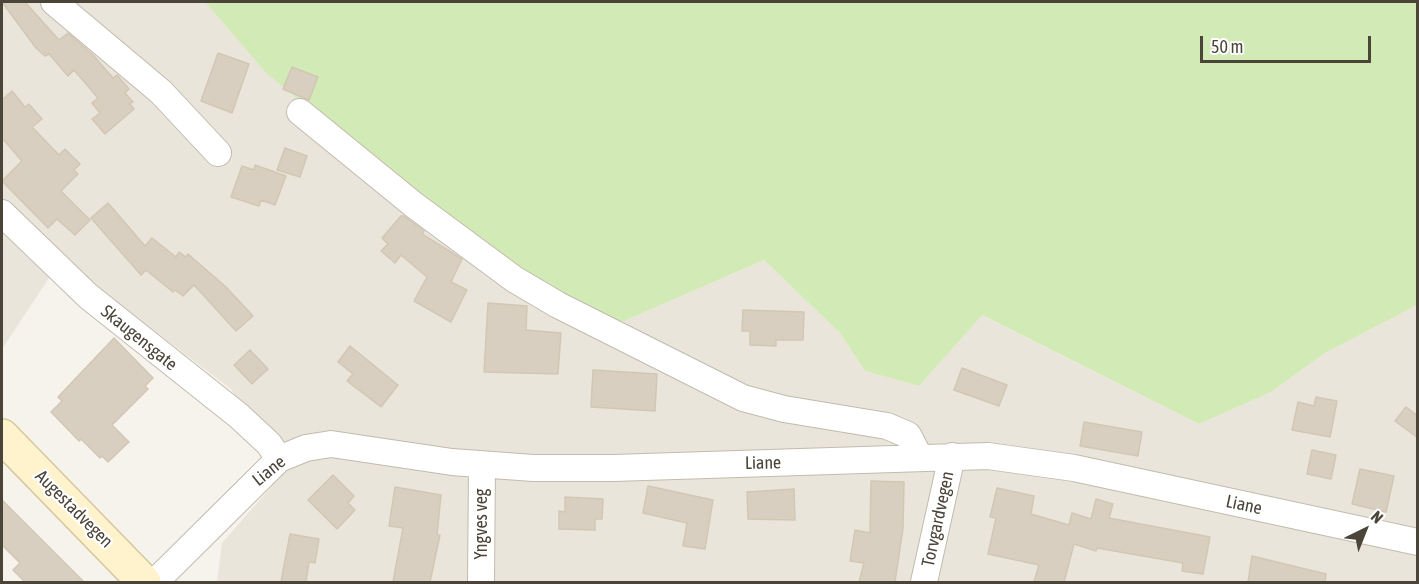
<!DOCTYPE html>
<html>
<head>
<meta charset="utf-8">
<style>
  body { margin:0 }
  #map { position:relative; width:1419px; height:584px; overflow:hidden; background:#f6f3ec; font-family:"Asap Condensed",sans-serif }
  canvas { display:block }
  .frame { position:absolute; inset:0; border:3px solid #4b4439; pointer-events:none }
  .north { position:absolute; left:1335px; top:500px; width:60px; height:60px; -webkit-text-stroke:4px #fff; paint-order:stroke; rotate:43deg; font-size:16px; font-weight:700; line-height:24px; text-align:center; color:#4b4439 }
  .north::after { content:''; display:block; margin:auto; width:21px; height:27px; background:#4b4439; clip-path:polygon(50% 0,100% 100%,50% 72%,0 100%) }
  .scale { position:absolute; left:1200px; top:36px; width:171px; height:27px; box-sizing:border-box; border:3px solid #4b4439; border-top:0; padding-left:8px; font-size:18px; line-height:21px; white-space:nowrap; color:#4b4439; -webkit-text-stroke:4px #fff; paint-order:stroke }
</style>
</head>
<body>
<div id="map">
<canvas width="1419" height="584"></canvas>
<div class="frame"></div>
<div class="north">N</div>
<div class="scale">50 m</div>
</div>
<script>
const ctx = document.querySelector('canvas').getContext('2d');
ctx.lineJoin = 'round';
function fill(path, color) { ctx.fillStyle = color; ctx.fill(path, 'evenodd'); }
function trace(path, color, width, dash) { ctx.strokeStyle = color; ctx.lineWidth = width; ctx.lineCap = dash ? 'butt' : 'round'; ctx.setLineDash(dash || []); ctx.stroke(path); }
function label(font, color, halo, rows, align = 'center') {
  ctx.font = font + ' "Asap Condensed",sans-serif'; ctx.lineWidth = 4.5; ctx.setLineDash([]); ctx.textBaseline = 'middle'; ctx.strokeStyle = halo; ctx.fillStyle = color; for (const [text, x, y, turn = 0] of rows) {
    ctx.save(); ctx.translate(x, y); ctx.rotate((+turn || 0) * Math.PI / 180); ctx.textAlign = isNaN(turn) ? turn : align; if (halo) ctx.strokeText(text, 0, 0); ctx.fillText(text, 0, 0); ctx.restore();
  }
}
fill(new Path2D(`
  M2,2H205L266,73L608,328L764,260L840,333L865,371L919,386L981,315L1199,424L1271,392L1325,353L1417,305V582H217L222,543L284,472L231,389L61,260L2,349Z`), '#eae5da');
fill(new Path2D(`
  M205,2H1417V305L1325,353L1271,392L1199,424L982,315L919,386L865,371L840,333L764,260L608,328L458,229L266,73Z`), '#d2eab5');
const building = new Path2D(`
  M2,2H25L59,40L68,33L92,54L113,78L117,75L129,89L125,93L133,102L130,104L134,109L105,134L92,119L100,113L92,103L98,98L74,70L68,76L49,54L45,56L36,48Z
  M218,53L249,64L232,113L201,101Z
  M292,67L318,77L309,100L283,89Z
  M12,91L25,107L29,104L42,119L32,127L59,155L65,149L80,164L74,170L78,174L61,191L90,220L75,235L57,219L48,228L2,181L22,161L2,138V100Z
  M285,148L307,156L300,177L277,170Z
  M255,165L286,176L275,205L261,200L259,206L231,197L242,166L254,170Z
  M108,203L145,246L152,238L176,257L179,252L186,257L188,254L226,287L253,316L236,331L194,285L183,296L175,290L173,292L146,270L141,275L91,218Z
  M401,216H404L424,231L422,234L462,259L451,282L467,290L451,322L414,301L427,277L401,255L395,263L381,251L388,244L382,238Z
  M488,303L527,306L526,330L561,333L558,374L484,372Z
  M743,310L804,312L803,340H776V346L750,345V331H742Z
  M114,338L153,378L145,386L148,389L112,425L129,442L108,462L102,456L100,458L81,439L79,441L51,412L62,401L58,397Z
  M350,346L398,385L381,407L347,381L353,374L338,362Z
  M250,350L268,369L252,384L234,365Z
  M962,368L1007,385L999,406L954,390Z
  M593,370L657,374L655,411L591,407Z
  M1316,397L1337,401L1330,437L1292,430L1298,402L1314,406Z
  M1406,407L1418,416V438L1395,421Z
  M1084,422L1142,432L1138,456L1080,446Z
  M1312,450L1336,455L1331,479L1307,474Z
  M1360,469L1394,476L1386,512L1352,504Z
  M333,475L354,496L348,503L355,510L337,529L308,500Z
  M871,481L904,482L903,528L895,582H859L864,563L850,561L855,530L870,533Z
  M648,486L713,500L705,549L683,546L687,523L643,513Z
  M395,487L441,495L437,535H440L430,582H393L403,528L389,526Z
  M997,488L1034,496L1031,514L1069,525L1072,513L1091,519L1096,499L1113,504L1109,518L1210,537L1203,574L1182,571L1183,563L1097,548L1096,551L1074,544L1064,582H1034L1039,565L988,554L996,518L990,517Z
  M794,489L795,520L748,519L747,492Z
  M565,497L603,499L602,519H595V530L559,529V511L565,512Z
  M2,500L84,582H25L13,570L20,563L2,545Z
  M290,534L319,539L315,563L309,562L306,582H281Z
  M1252,556L1326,574L1325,582H1248Z`);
fill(building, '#d8cfc1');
trace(building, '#d3c7b4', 1.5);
const street = new Path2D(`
  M54,2L161,92L218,153
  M300,112L414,205L514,279L558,305L743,398L784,409L887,426L908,435L920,458
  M2,213L88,296L239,416L269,444L279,459
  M155,582L279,459L306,448L331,444L452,462L533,468H613L988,456L1074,468L1418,542
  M481,582L482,465
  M924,582L952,456`);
const secondary = new Path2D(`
  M2,436L144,582`);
trace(street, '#c2bbae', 28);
trace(secondary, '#d6c79b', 36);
trace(street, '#fff', 26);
trace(secondary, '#fff3cd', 33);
label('18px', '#4b4439', '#fff', [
  ["Skaugensgate",139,338,39],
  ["Liane",763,463,-1],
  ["Liane",269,471,-39],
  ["Liane",1244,505,12],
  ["Augestadvegen",74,509,45],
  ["Torvgardvegen",938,519,-78],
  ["Yngves veg",481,524,-90]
]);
</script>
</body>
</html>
